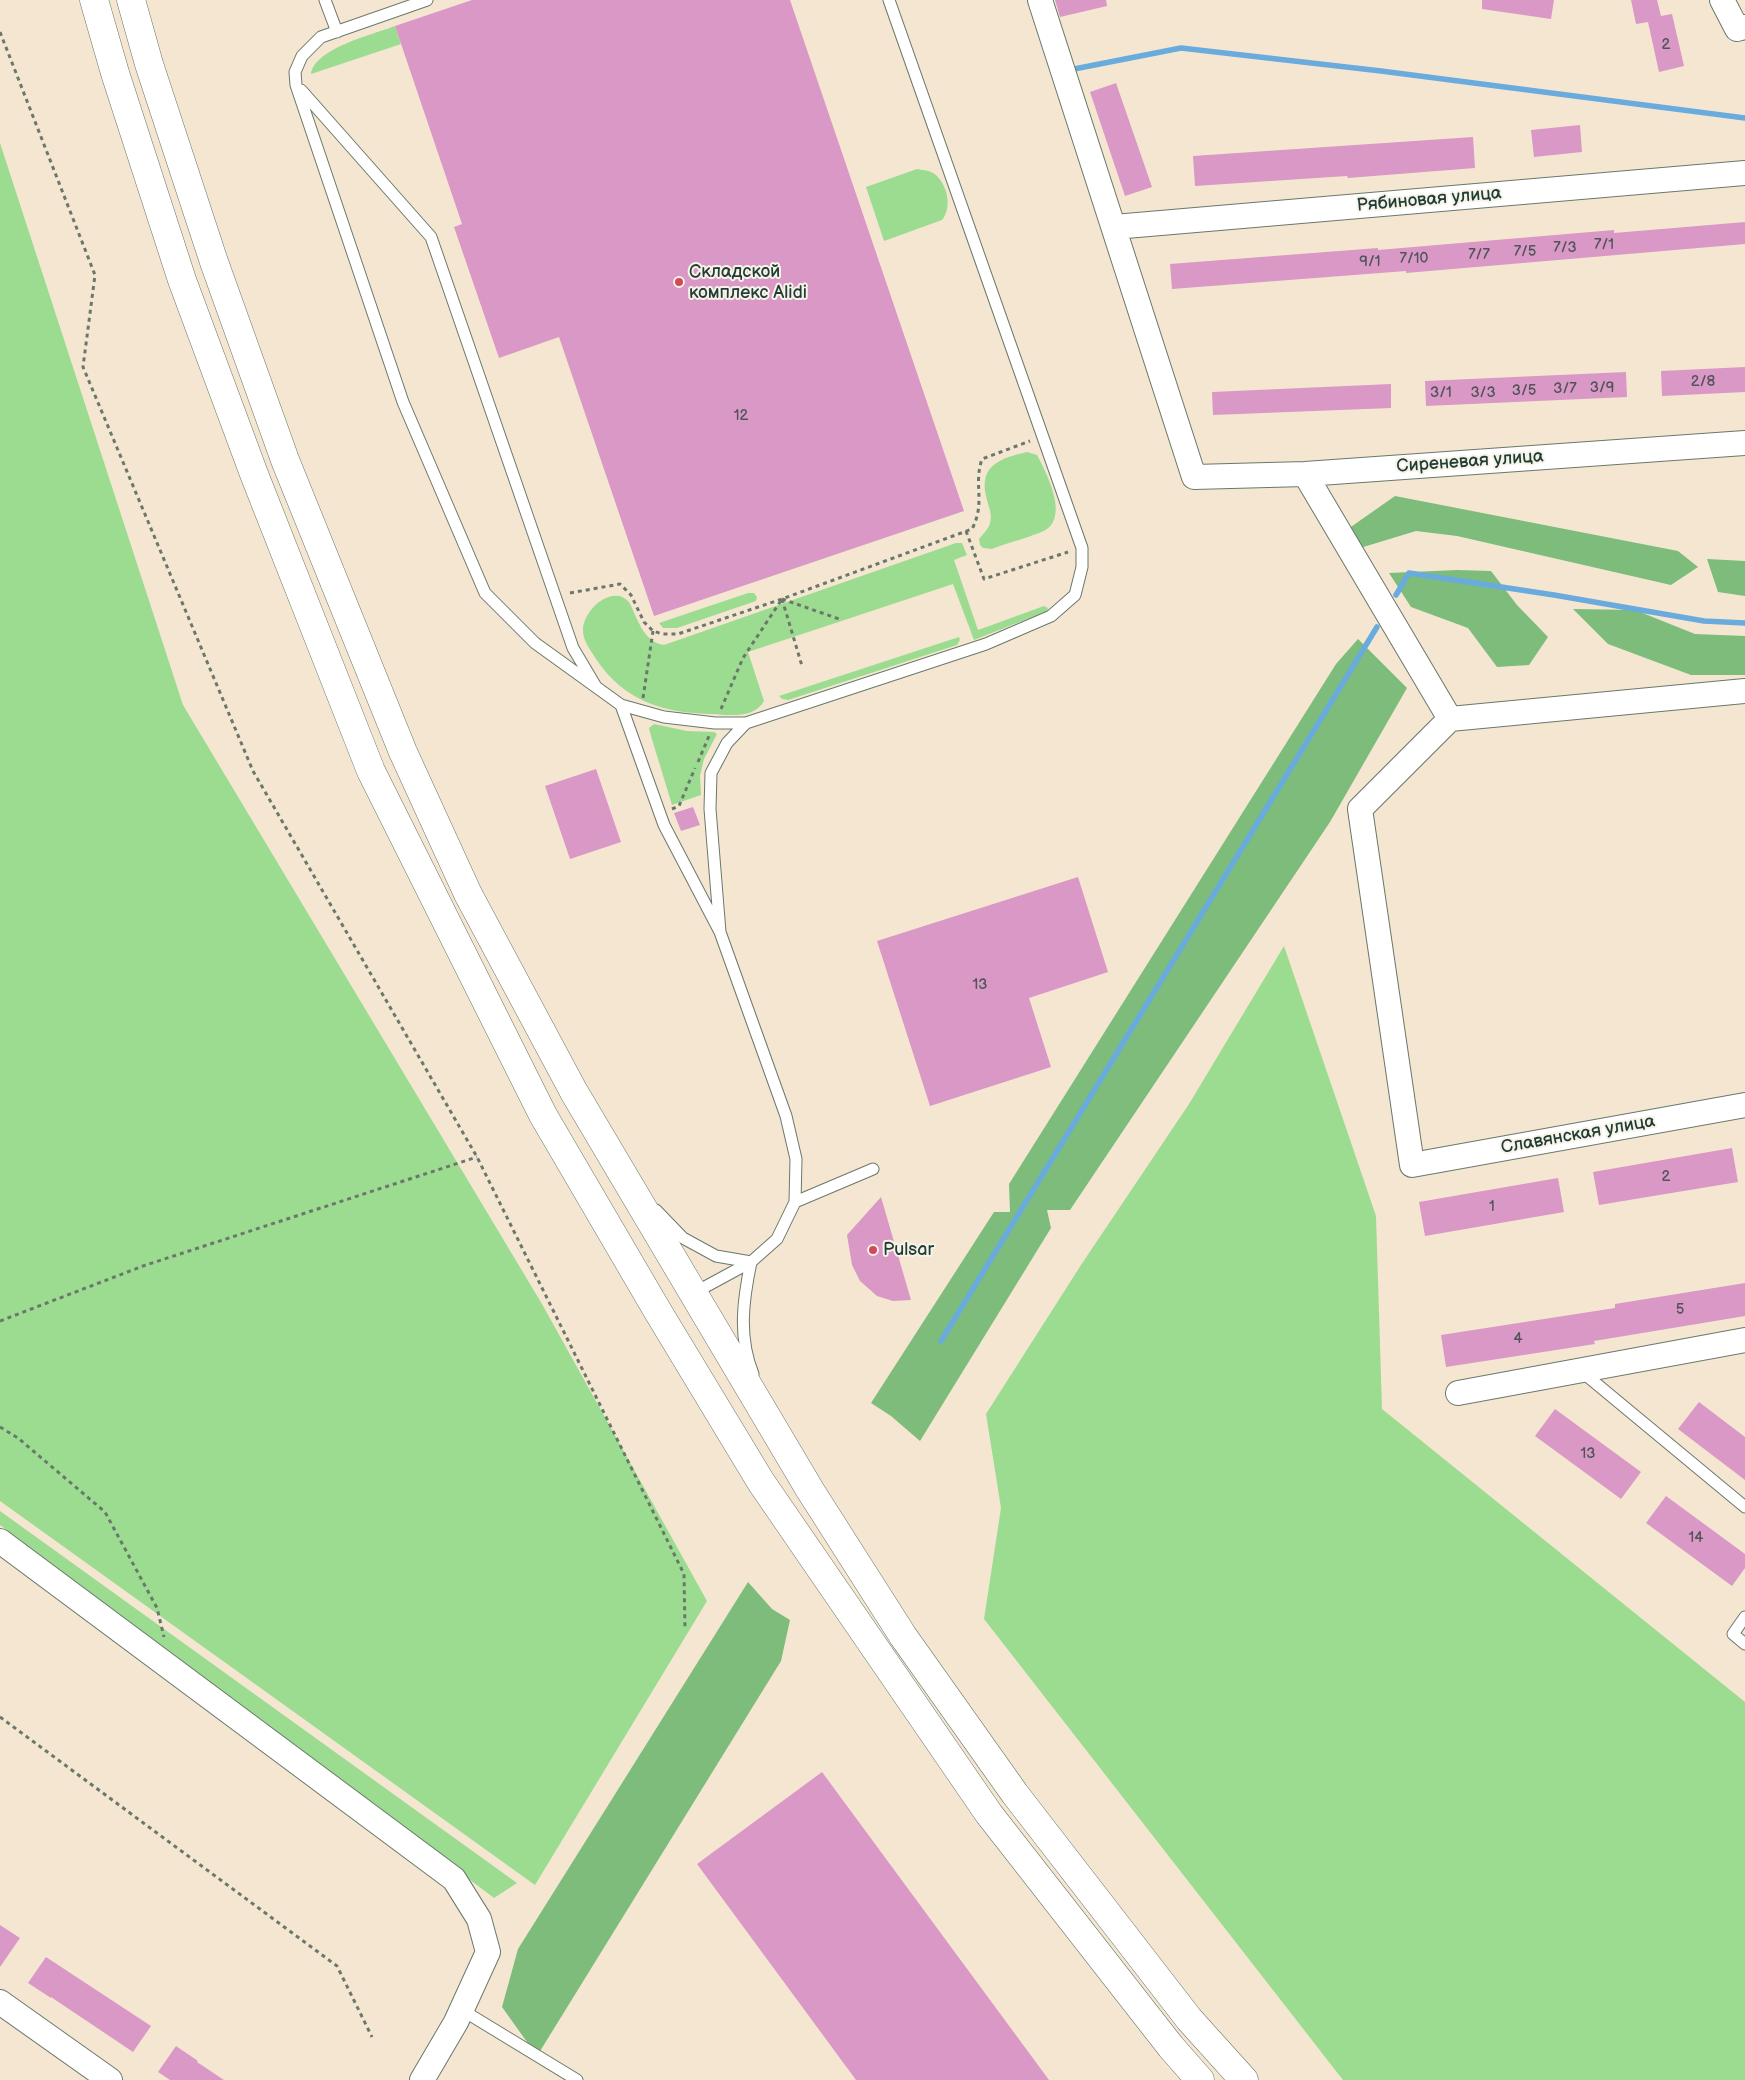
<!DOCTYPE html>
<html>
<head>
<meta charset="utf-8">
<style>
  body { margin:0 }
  canvas { display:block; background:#f4e6d1 }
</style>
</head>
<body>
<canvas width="1745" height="2080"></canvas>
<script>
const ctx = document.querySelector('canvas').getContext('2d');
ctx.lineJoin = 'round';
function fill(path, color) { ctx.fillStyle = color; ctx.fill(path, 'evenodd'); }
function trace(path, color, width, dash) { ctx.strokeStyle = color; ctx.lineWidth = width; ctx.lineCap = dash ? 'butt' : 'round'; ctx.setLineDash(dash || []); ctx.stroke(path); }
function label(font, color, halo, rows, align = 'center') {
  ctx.font = font + ' "Balsamiq Sans",sans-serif'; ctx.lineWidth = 4; ctx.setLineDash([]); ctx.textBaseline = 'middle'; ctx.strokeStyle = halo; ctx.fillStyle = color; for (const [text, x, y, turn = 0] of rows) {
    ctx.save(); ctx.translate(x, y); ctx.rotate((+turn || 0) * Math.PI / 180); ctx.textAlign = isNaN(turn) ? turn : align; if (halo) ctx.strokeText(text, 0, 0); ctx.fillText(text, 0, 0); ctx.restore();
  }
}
fill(new Path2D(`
  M395,26L401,44L311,74C315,48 372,35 395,26Z
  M0,143L183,705L542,1304L707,1601L535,1885L0,1501Z
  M917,169C922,170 928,170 933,173C947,182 953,207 942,220L884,241L866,187Z
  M1027,452L1037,455C1046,472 1068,514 1047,529C1038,535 1004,544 992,549L983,548L980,545L979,539C983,534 988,530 990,523C993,514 988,506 986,496C979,465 1001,458 1027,452Z
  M956,543H962L967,555L954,560L978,630L1044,606L1048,608L1047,611L974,640L953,584L748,652L764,701C754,719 729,715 712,714C663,713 624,701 596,659C590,649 582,640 583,628C585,608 613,584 629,602C638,619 643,642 664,645Z
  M748,593H754L757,597L756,601L677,628H663L659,623Z
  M959,637L960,640L957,645L788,700L782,699L779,696Z
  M654,724L687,731L714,732L717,734L704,759L700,776L701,795L672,805L651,736L649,728Z
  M1284,946L1376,1216L1382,1409L1745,1702V2080H1343L984,1619L1001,1508L986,1414L1081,1265L1189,1104Z
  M0,1511L517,1883L494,1898L0,1525Z`), '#9cdc91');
fill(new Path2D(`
  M1395,496L1678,551L1698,567L1671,585L1457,536L1416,531L1360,548L1348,529Z
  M1707,559L1745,561V596L1718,592Z
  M1457,570L1491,571L1517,605L1548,637L1529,665L1497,667L1468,628L1411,607L1389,573Z
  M1573,609L1635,610L1695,634L1745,636V675H1691L1608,644Z
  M1358,639L1407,688L1330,822L1070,1210H1047L1051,1228L920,1441L891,1416L871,1403L994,1212H1010L1009,1184L1336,664Z
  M748,1582L772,1609L790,1620L781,1661L537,2056L502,2007L518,1949Z`), '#7dbc7b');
trace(new Path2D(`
  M1074,69L1181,48L1381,71L1745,118
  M1396,595L1409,573L1554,595L1704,621L1745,623
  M941,1341L1377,627`), '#6aabde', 5.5);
fill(new Path2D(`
  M472,0H790L964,511L654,616L559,337L499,358L454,227L462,224L395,26Z
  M1055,0H1106L1107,6L1060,17Z
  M1482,0H1554L1551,19L1482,9Z
  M1631,0H1657L1661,16L1672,14L1684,66L1659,72L1648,22L1636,24Z
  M1116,83L1152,187L1125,196L1090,92Z
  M1580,125L1582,152L1534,157L1531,130Z
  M1473,137L1475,168L1348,178L1347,176L1195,186L1193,156Z
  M1745,222V244L1406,273V271L1172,289L1170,264L1378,248V250L1614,230V233Z
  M1745,367V392L1662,396L1661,371Z
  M1626,372L1627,397L1426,406L1425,381Z
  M1391,384V408L1213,415L1212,392Z
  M596,769L621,842L570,859L545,786Z
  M693,807L700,825L681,831L674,813Z
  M1078,877L1108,972L1029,998L1051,1067L930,1106L877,941Z
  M1732,1148L1738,1182L1599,1205L1593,1172Z
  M1558,1178L1564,1212L1425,1236L1419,1202Z
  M881,1197L911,1300L893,1301L877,1296L860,1281L852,1265L847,1235Z
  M1745,1283V1316L1594,1341L1595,1344L1446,1367L1441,1335L1615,1308V1304Z
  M1699,1402L1745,1437V1480L1678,1429Z
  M1555,1409L1641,1472L1621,1499L1535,1436Z
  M1666,1496L1745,1554V1568L1732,1586L1646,1523Z
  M822,1772L1049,2080H856L697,1864Z
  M0,1925L20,1938L0,1967Z
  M46,1957L151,2026L133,2052L51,1997V1998L28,1983Z
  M176,2046L198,2061L197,2062L224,2080H170L158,2072Z`), '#da98c6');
const service = new Path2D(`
  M325,0L337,32
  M427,0L321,37L302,56L295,72L296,85L403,402L485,593L535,643L621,705L664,717L715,723H746
  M301,90L431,237L573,648L595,685
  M621,705L664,825L720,932L710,809L711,773L727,743L746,723L986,644L1051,616L1075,595L1082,567V548L889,0
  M795,1202L873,1169
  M656,1210L683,1238L716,1256L751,1262C743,1300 738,1337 753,1374
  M692,1294L751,1262L777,1239L795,1202L796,1159L786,1116L720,932
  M1581,1371L1745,1507
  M1745,1617L1733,1634L1745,1644
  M462,2010L577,2080`);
const minor = new Path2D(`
  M1040,0L1194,477L1305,474L1745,443
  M1722,0L1737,29L1745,27
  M1114,227L1745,173
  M1305,474L1450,719
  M1745,691L1450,719L1360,809L1412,1165L1745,1105
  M1458,1393L1745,1340
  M0,1541L454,1879L479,1919L488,1952L456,2022L422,2080
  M0,2002L110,2080`);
const primary = new Path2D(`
  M94,0L115,73L182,280L254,474L371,771L543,1115L657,1310L761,1482L989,1814L1171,2047L1200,2080
  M131,0L149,64L214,262L285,460L403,752L468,894L574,1092L810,1490L903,1636L1015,1794L1189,2019L1244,2080`);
trace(service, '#6a786b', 13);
trace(minor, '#6a786b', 26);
trace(primary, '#6a786b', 29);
trace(new Path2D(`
  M0,32L95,275L83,367L253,771L477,1157L684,1574L685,1628
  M966,531L984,579L1068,552
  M570,593L620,584L631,595L644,622L653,631L662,634H678L782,599L972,529C986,502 973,485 982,459L1030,441
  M782,599L802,666
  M782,599L842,620
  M643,698L653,631
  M721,709L743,658L782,599
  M698,762L709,736
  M672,809L679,806L695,768
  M0,1321L143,1266L477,1157
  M0,1427L18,1438L105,1512L157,1608L164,1637
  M0,1717L337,1966L372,2037`), '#6a786b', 3, [4, 4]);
trace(service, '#fff', 11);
trace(minor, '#fff', 24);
trace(primary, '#fff', 28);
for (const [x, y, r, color] of [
  [679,282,5,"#d1495b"],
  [873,1250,5,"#d1495b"]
]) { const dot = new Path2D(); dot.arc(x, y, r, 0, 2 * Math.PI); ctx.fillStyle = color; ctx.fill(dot); trace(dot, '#f7f3e8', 2); }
label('15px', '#4e5458', null, [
  ["2",1666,45],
  ["7/1",1604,245],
  ["7/3",1565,248],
  ["7/5",1525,252],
  ["7/7",1479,255],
  ["7/10",1414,259],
  ["9/1",1370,262],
  ["2/8",1703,382],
  ["3/9",1602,388],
  ["3/7",1565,389],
  ["3/5",1524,391],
  ["3/1",1441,393],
  ["3/3",1483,393],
  ["12",741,416],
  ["13",980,985],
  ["2",1666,1177],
  ["1",1492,1207],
  ["5",1680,1310],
  ["4",1518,1339],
  ["13",1588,1454],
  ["14",1696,1538]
]);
label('18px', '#1f3d34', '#f7f3e8', [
  ["Рябиновая улица",1429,200,-5],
  ["Сиреневая улица",1470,462,-4],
  ["Славянская улица",1578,1135,-10]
]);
label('18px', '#1f3d34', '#f7f3e8', [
  ["Складской",689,272],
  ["комплекс Alidi",689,293],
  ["Pulsar",883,1250]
], 'left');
</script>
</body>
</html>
